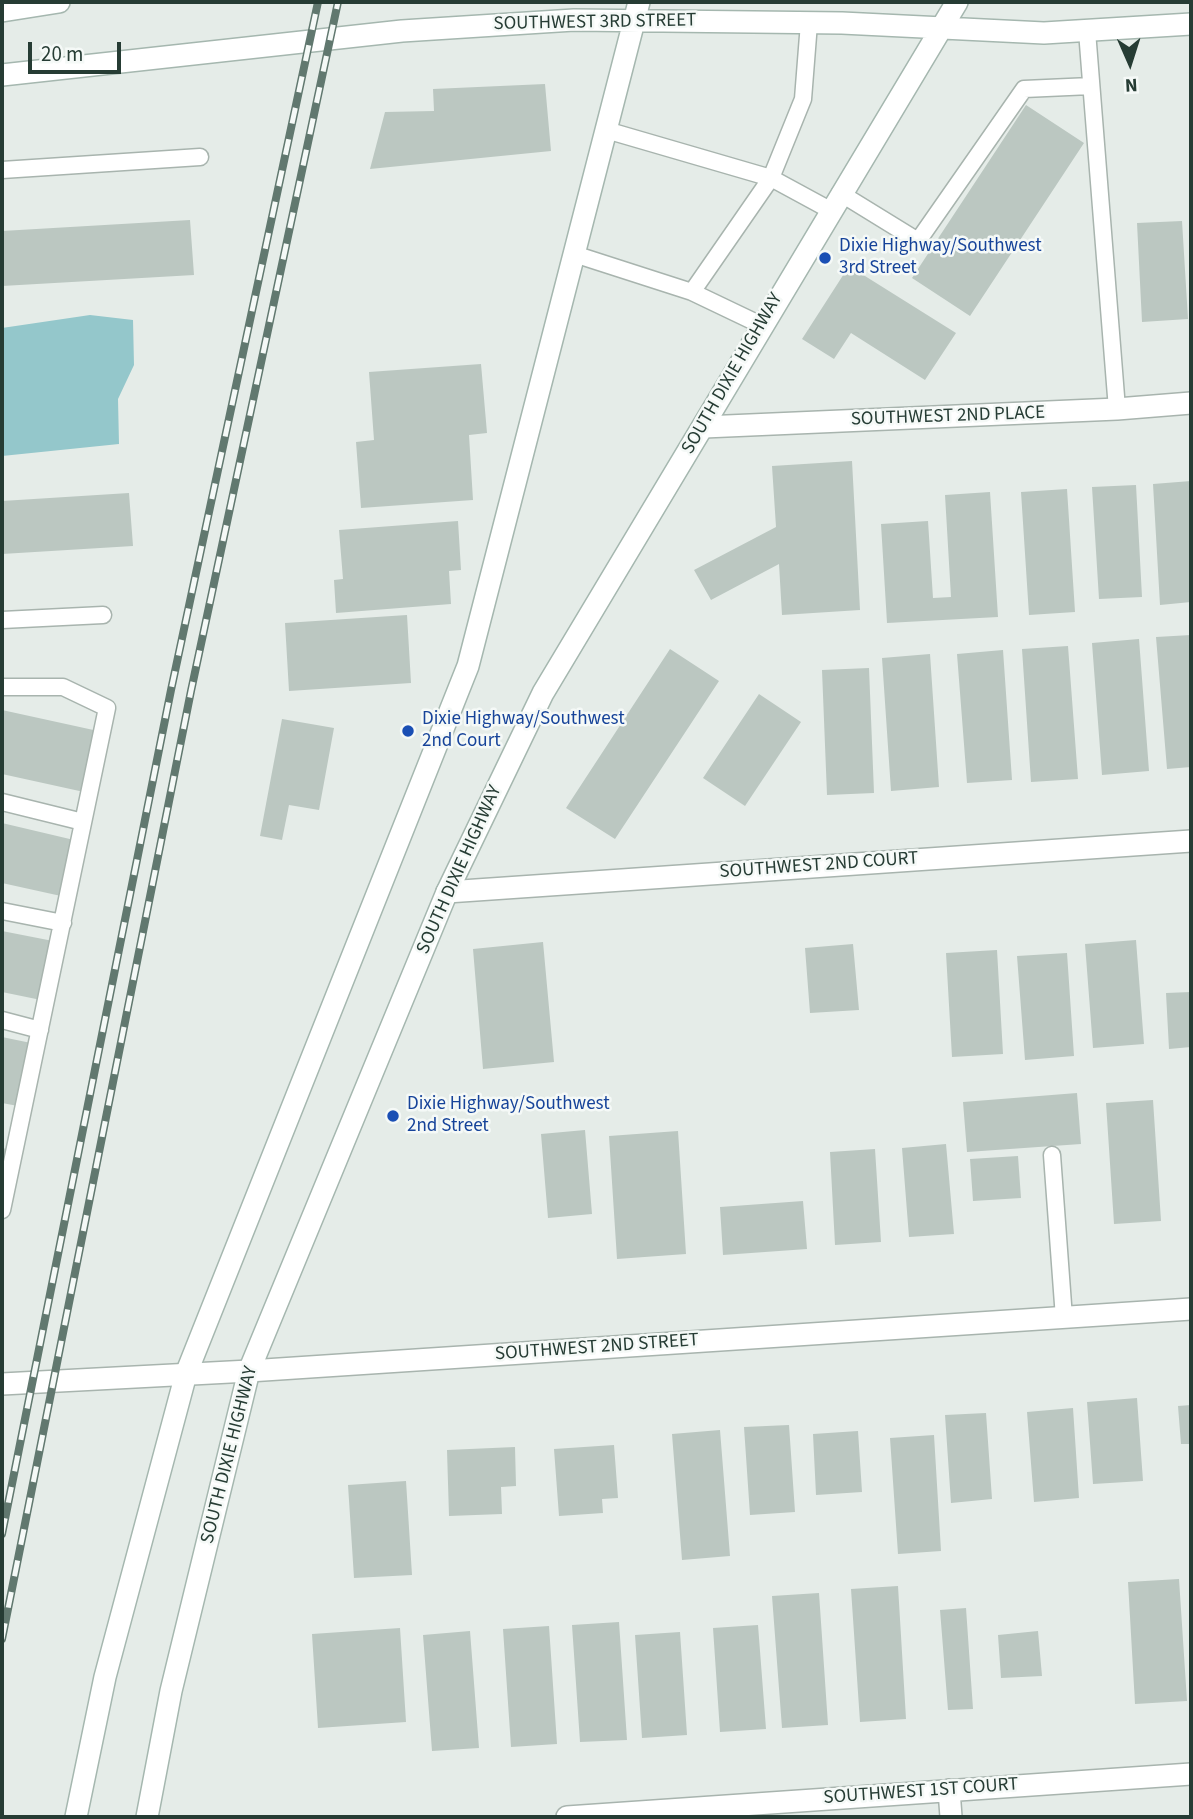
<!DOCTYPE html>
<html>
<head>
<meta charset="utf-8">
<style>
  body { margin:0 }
  #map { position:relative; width:1193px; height:1819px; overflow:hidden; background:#e5ece8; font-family:"Source Sans 3",sans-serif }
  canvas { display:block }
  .frame { position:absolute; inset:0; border:4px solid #263c34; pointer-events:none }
  .north { position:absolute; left:1095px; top:28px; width:70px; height:70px; -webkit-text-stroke:5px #f5f9f7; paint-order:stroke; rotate:177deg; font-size:19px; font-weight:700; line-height:28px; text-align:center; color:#263c34 }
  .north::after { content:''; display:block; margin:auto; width:24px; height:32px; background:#263c34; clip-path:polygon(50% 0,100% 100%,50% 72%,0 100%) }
  .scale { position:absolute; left:28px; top:42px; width:93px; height:32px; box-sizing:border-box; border:4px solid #263c34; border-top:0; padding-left:9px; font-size:21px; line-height:24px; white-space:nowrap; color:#263c34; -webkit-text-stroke:5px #f5f9f7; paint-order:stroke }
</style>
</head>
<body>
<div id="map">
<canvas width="1193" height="1819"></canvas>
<div class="frame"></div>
<div class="north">N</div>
<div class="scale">20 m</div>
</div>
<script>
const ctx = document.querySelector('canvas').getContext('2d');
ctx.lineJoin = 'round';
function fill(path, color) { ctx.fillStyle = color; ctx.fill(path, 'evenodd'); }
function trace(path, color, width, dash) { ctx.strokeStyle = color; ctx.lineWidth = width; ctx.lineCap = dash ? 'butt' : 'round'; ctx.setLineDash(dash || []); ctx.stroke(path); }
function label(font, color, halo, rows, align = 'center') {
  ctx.font = font + ' "Source Sans 3",sans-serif'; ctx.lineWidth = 5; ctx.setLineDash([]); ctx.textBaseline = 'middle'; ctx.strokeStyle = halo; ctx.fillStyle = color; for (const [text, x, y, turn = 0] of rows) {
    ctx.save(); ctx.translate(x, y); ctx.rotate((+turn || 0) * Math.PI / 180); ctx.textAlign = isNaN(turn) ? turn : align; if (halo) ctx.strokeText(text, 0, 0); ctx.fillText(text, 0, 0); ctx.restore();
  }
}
fill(new Path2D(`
  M90,315L133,320L134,365L118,399L119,444L2,456V328Z`), '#94c7cb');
fill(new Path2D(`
  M545,84L551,151L370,169L385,112L434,111L433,89Z
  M1026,105L1084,143L970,316L912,278Z
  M190,220L194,275L2,286V231Z
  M1182,221L1188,319L1142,322L1137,223Z
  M849,266L956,333L925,380L851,333L834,359L802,339Z
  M481,364L487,433L469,435L473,500L361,508L356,442L374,440L369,372Z
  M852,461L860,610L782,615L779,564L711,600L694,570L776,527L772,466Z
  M1191,481V602L1160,605L1153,484Z
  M1136,485L1142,597L1099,599L1092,487Z
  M1067,489L1075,612L1029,615L1021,492Z
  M990,492L998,617L887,623L881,524L928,521L933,598L951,597L945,495Z
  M129,493L133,546L2,554V501Z
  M458,521L461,570L449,571L451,604L336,613L334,580L343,579L339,530Z
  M407,615L411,683L289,691L285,623Z
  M1191,635V767L1167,769L1156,637Z
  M1139,639L1149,771L1102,775L1092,643Z
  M1068,646L1078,779L1031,782L1022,649Z
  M670,649L719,681L615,839L566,808Z
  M1003,650L1012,780L967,783L957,654Z
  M930,654L939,787L891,791L882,658Z
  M869,668L874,793L827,795L822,670Z
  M759,694L801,722L745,806L703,778Z
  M2,710L98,731L84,792L2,774Z
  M282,719L334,728L319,810L289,805L282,840L260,836Z
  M2,823L74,840L61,896L2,883Z
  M2,931L53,941L41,1000L2,992Z
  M1136,940L1144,1044L1093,1048L1085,944Z
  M543,942L554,1062L483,1069L473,949Z
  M853,944L859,1010L810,1013L805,948Z
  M997,950L1003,1054L952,1057L946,953Z
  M1067,953L1074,1056L1025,1060L1017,956Z
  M1191,992V1047L1169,1049L1166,993Z
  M2,1037L31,1043L18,1106L2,1103Z
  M1077,1093L1081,1144L967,1152L963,1102Z
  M1153,1100L1161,1221L1114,1224L1106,1103Z
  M585,1130L592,1214L548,1218L541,1134Z
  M678,1131L686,1254L617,1259L609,1136Z
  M946,1144L954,1234L909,1237L902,1148Z
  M2,1148L7,1149L3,1171H2Z
  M875,1149L881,1242L835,1245L830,1152Z
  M1018,1156L1021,1198L973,1201L970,1159Z
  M803,1201L807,1249L723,1255L720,1207Z
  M1137,1398L1143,1481L1093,1484L1087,1402Z
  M1191,1405V1444H1181L1178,1406Z
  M1073,1408L1079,1498L1034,1502L1027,1412Z
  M986,1413L992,1499L951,1503L945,1415Z
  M789,1425L795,1512L750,1515L744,1427Z
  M720,1430L730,1556L682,1560L672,1434Z
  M858,1431L862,1492L816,1495L813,1434Z
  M934,1435L941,1551L898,1554L890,1438Z
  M614,1445L618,1498L602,1499L603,1513L559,1516L554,1449Z
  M515,1447L516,1486L501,1487L502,1514L449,1516L447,1450Z
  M406,1481L412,1575L354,1578L348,1485Z
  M1179,1579L1187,1701L1135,1704L1128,1582Z
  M898,1586L906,1719L860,1722L851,1589Z
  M819,1593L828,1725L782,1728L772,1596Z
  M966,1608L973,1709L948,1710L940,1610Z
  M619,1622L627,1740L580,1742L572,1625Z
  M758,1625L766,1729L720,1732L713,1628Z
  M549,1626L557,1744L511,1747L503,1629Z
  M400,1628L406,1722L318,1728L312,1634Z
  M470,1631L479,1748L432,1751L423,1635Z
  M1038,1631L1042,1676L1001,1678L998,1635Z
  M680,1632L687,1735L642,1738L635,1635Z`), '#bbc7c1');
const lane = new Path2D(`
  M1087,31L1117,409
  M606,130L771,178L830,210
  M2,170L200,157
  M840,193L918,241L1024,89L1091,86
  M574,254L692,292
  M761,325L692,292L771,178L803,99L809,23
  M2,620L103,615
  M2,687H63L107,708L2,1210
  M2,802L83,822
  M2,911L63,923
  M2,1020L40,1030
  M1052,1155L1064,1318`);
const street = new Path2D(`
  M704,427L1117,409L1191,403
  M447,892L1191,841
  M2,1384L249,1371L1191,1309
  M949,1790L951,1817
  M567,1817L1191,1774`);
const secondary = new Path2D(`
  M2,11L59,2
  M2,75L402,31L574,20L842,23L1044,33L1191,24
  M76,1817L105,1677L186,1374L468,666L639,2
  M147,1817L171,1691L249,1371L447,892L543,693L957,2`);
trace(lane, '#a8b4ae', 19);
trace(street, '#a8b4ae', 24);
trace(secondary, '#a5b7af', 24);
trace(lane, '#fff', 16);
trace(street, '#fff', 21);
trace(secondary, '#fff', 21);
const rail = new Path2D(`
  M2,1534L171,690L318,2
  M2,1639L191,691L338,2`);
trace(rail, '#61786f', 8);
trace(rail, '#f5f9f7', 5, [16]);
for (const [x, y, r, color] of [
  [825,258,7,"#1a4fb4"],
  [408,731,7,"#1a4fb4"],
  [393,1116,7,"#1a4fb4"]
]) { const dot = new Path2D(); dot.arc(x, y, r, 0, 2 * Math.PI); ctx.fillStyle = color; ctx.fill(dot); trace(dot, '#f5f9f7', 2.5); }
label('19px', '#263c34', '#f5f9f7', [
  ["SOUTHWEST 3RD STREET",595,23,-1],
  ["SOUTH DIXIE HIGHWAY",733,374,-60],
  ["SOUTHWEST 2ND PLACE",948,417,-2],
  ["SOUTHWEST 2ND COURT",819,866,-4],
  ["SOUTH DIXIE HIGHWAY",460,870,-66],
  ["SOUTHWEST 2ND STREET",597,1348,-4],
  ["SOUTH DIXIE HIGHWAY",230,1455,-76],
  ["SOUTHWEST 1ST COURT",921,1792,-4]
]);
label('19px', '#164399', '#f5f9f7', [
  ["Dixie Highway/Southwest",839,247],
  ["3rd Street",839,269],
  ["Dixie Highway/Southwest",422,720],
  ["2nd Court",422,742],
  ["Dixie Highway/Southwest",407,1105],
  ["2nd Street",407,1127]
], 'left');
</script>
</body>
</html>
